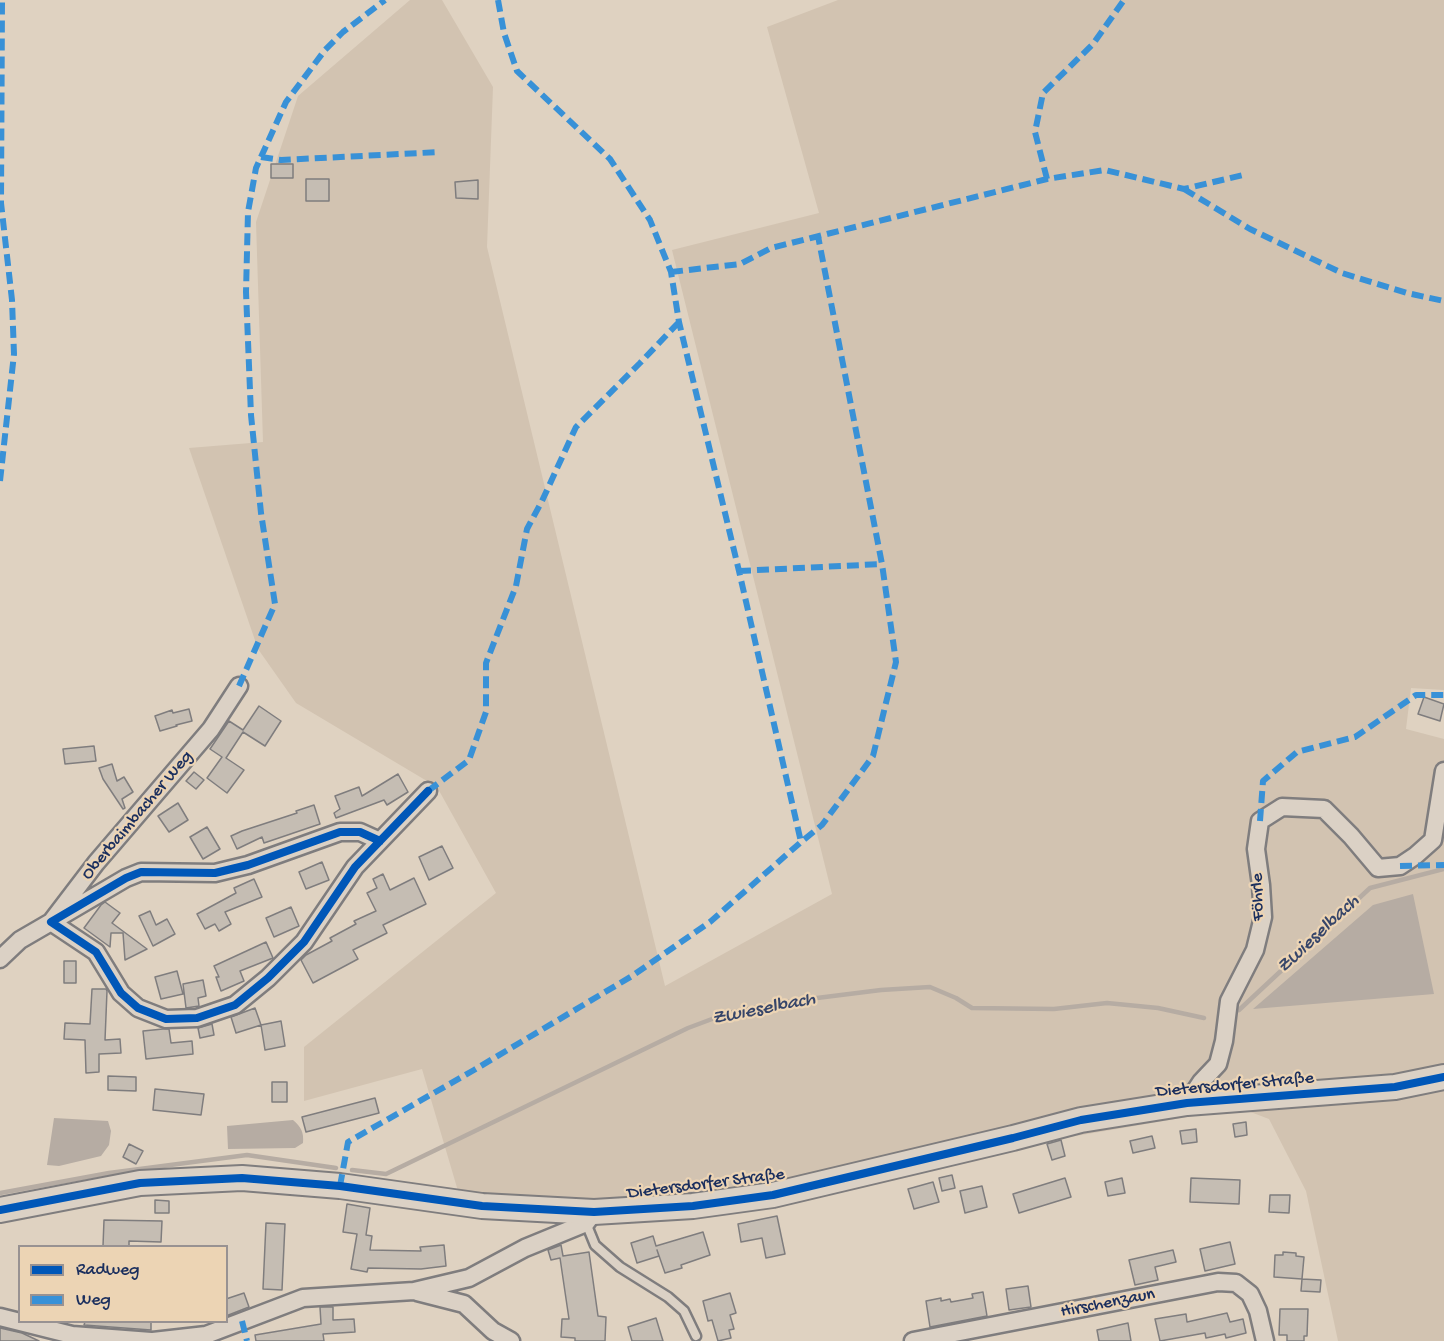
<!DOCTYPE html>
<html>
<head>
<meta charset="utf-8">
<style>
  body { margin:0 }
  #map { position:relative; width:1444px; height:1341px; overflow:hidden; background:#dfd2c1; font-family:"Gochi Hand",sans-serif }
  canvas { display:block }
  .legend { position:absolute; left:18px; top:1245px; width:210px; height:78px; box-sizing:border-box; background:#ecd4b4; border:2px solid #989292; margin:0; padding:8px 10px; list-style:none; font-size:18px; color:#1b2f5e }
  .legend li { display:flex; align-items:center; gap:12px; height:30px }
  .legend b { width:30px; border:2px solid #989292 }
</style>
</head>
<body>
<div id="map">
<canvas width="1444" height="1341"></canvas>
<ul class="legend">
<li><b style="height:8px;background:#0057b8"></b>Radweg</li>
<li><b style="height:8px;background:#3891d7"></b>Weg</li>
</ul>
</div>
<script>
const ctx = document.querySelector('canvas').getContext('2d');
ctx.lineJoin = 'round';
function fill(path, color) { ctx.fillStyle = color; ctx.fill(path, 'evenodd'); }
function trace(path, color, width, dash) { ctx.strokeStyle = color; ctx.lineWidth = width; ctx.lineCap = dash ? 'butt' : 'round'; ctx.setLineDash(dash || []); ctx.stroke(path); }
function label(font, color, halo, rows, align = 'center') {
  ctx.font = font + ' "Gochi Hand",sans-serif'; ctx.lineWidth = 4.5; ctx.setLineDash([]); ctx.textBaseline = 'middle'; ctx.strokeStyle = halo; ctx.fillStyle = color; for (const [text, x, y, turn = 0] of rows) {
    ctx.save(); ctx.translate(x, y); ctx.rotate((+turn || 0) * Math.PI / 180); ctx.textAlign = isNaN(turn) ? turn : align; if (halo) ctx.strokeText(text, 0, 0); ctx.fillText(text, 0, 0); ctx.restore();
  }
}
fill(new Path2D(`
  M410,0H442L493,87L487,247L665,986L832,894L672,250L819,213L767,27L838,0H1444V690L1411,688L1406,729L1444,739V1341H1338L1306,1191L1269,1119L1240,1108L1017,1146L798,1192L591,1200L489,1195L458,1191L422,1069L304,1101V1047L496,893L437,787L296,703L258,649L189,448L263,442L256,222L298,96Z`), '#d2c3b1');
fill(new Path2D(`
  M1413,894L1434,994L1253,1009L1373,905Z
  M54,1118L108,1121L111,1131L109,1145L101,1156L59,1166L47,1165Z
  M293,1120C301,1127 304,1132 303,1143L295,1148L228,1149L227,1126Z`), '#b6aca3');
trace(new Path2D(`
  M1239,1010L1370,888L1444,869
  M352,1170L386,1174L688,1028L728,1013L785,1002L881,990L930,987L956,998L972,1008L1054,1009L1107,1003L1158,1008L1204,1018
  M0,1193L109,1173L247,1155L336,1168`), '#b6aca3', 4.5);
const building = new Path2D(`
  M271,164H293V178H271Z
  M306,179H329V201H306Z
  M478,180V199L456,198L455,182Z
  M1424,697L1444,704L1440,721L1418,714Z
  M259,706L281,721L265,746L243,732L226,758L244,770L227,793L207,778L222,757L210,749L229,721L243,730Z
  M189,709L192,721L176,725L177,726L160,731L155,716L172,710L173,713Z
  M94,746L96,761L65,764L63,749Z
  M112,764L117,781L124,777L133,792L122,799L125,808L123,809L103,779L99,768Z
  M194,772L204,780L196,789L186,781Z
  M398,774L408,792L387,805L384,800L336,818L334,813L340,809L335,796L359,787L362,796Z
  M178,803L188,820L169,832L158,816Z
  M314,805L320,824L264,843L262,837L237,849L231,836L242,831L297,813L296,811Z
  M207,827L220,849L203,859L190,837Z
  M442,846L453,868L429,880L419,857Z
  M322,862L329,880L306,889L299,872Z
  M383,874L390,890L414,878L426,904L383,925L387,933L353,950L358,959L313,983L301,960L306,955L332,941L330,938L356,924L354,921L376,911L367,893L377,888L373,879Z
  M254,879L262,897L225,912L231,924L219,931L215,924L205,929L197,914L236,893L234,888Z
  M105,902L120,913L112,923L147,949L125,960L123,933H111L110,947L84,928L101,905Z
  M291,907L299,926L274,937L266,918Z
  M150,911L156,925L167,919L175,934L153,946L139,916Z
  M266,942L273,958L240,971L244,981L221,991L216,977H219L214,966Z
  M64,961H76V983H64Z
  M177,971L183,994L161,999L155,977Z
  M203,980L206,996L198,998L199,1006L186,1008L183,984Z
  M92,989H106L107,991L105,1040L120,1039L121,1053L99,1054V1072L86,1073L85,1040L64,1039L65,1023L90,1024Z
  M255,1008L261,1025L236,1033L231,1017Z
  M281,1021L285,1046L265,1050L261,1025Z
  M212,1024L214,1035L200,1038L198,1028Z
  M163,1029H169L171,1043L192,1041L193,1054L146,1059L143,1031Z
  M108,1076L136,1077V1091L108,1090Z
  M272,1082H287V1102H272Z
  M155,1089L204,1094L201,1115L153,1110Z
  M375,1098L379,1113L306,1132L302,1117Z
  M1246,1122L1247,1135L1235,1137L1233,1124Z
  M1196,1129L1197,1142L1182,1144L1180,1131Z
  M1152,1136L1155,1148L1133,1153L1130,1141Z
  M1061,1140L1065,1156L1052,1160L1047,1144Z
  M129,1144L143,1151L136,1164L123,1157Z
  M952,1175L955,1188L942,1191L939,1178Z
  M1065,1178L1071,1197L1019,1213L1013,1194Z
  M1122,1178L1125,1193L1108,1196L1105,1182Z
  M1191,1178L1240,1180L1239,1204L1190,1202Z
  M933,1182L939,1202L914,1209L908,1189Z
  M982,1186L987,1207L965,1213L960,1191Z
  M1270,1195H1290L1289,1213L1269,1212Z
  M155,1200L169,1201V1213H155Z
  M347,1204L370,1208L366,1235L372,1236L370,1250L421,1251L420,1247L444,1245L446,1266L421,1269L368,1268L367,1272L351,1269L357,1234L343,1232Z
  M777,1216L785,1254L766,1258L762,1238L741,1242L738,1224Z
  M104,1220L162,1221L161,1242L129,1241V1246H103Z
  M266,1223L285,1224L282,1290L263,1289Z
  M703,1232L710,1255L681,1265L682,1268L665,1273L657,1250L659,1256L637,1263L631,1243L653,1236L656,1246Z
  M1230,1242L1235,1264L1205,1271L1200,1249Z
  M561,1245L563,1256L589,1252L598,1316L606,1317L605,1341H575V1338L561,1337L562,1319H569L560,1258L551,1260L548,1250Z
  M1173,1250L1176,1262L1155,1267L1158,1280L1135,1285L1129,1260Z
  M1283,1252L1296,1253V1256L1304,1257L1302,1279L1274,1277L1275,1255H1283Z
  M1302,1279L1321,1280L1320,1292L1301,1291Z
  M1028,1286L1031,1307L1009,1310L1006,1289Z
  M983,1292L987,1316L930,1327L926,1301L941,1298V1301L950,1299L951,1302L973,1298L972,1294Z
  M244,1293L249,1307L226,1316V1299Z
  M730,1293L736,1313L730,1315L734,1329L729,1330L731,1338L718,1341L712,1320L708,1321L703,1301Z
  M320,1307H333V1320L354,1319L355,1332L323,1334L324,1341H256L255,1335L321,1324Z
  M1280,1309H1308L1307,1336H1304V1341H1287V1335H1279Z
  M1227,1313L1230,1322L1243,1319L1246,1333L1226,1338L1225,1334L1206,1338L1205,1333L1160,1341L1155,1319L1186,1314L1187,1322Z
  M656,1318L663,1341H632L628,1327Z
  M85,1322H151V1330L84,1325Z
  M1128,1323L1131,1341H1099L1097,1330Z
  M0,1328L22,1333L39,1341H0Z`);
fill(building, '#c5bdb3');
trace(building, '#7f7d7e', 1.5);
const lane = new Path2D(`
  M586,1223L595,1245L620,1267L668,1297L684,1311L696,1336`);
const street = new Path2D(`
  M380,841L360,832H340L248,865L215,873L141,872L126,878L51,922L96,952L121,993L138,1008L166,1019L197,1018L235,1005L268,978L304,942L355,867L428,791
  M0,959L20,940L51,922L96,863L211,729L239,686
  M1187,1103L1201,1082L1218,1064L1224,1041L1229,1001L1255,950L1263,917L1261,885L1256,849L1260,821L1282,807L1324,809L1351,836L1378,868L1400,866L1415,856L1433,840L1444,771
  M417,1292L464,1304L493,1331L511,1341
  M0,1317L72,1335L151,1341
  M153,1341L206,1335L303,1298L414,1291L469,1278L525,1248L586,1223L594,1212
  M913,1341L1218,1282L1236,1283L1250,1294L1258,1311L1265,1341`);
const secondary = new Path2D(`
  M0,1210L140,1183L242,1178L340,1186L482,1206L594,1212L693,1206L773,1195L1013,1138L1081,1120L1187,1103L1395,1087L1444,1077`);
trace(lane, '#7f7d7e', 13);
trace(street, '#7f7d7e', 21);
trace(secondary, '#7f7d7e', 28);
trace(lane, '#dbd1c5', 8);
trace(street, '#dbd1c5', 16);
trace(secondary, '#dbd1c5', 24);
trace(new Path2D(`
  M498,0L504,33L517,71L610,159L650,220L671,272L679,322L739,571L801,842
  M261,157L281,160L440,152
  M1047,179L1035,132L1043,93L1093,44L1124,0
  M1184,189L1250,229L1342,273L1407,293L1444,301
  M671,272L740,264L771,248L1047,179L1105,170L1184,189L1243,175
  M0,481L14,354L12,300L1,203L2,0
  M739,571L882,564
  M239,686L275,604L261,513L251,415L246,292L248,212L256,168L286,102L325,50L343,32L385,0
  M428,791L469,760L486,712V663L516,586L527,529L542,501L576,427L640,363L679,322
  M1260,821L1263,781L1297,752L1355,737L1416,695H1444
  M1400,866L1444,865
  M340,1186L348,1142L474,1070L632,976L710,922L801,842L822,825L873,756L896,662L882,564L818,236
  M242,1321L247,1341`), '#3891d7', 6, [12, 6]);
trace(new Path2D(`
  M380,841L360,832H340L248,865L215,873L141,872L126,878L51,922L96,952L121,993L138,1008L166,1019L197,1018L235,1005L268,978L304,942L355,867L428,791
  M0,1210L140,1183L242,1178L340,1186L482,1206L594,1212L693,1206L773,1195L1013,1138L1081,1120L1187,1103L1395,1087L1444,1077`), '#0057b8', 8);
label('18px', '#1b2f5e', '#ecd4b4', [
  ["Oberbaimbacher Weg",138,816,-50],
  ["Föhrle",1259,897,-91],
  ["Dietersdorfer Straße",1235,1086,-5],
  ["Dietersdorfer Straße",706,1185,-7],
  ["Hirschenzaun",1108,1304,-11]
]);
label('italic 20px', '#364569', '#ecd4b4', [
  ["Zwieselbach",1319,935,-43],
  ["Zwieselbach",764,1010,-11]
]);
</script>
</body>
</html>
